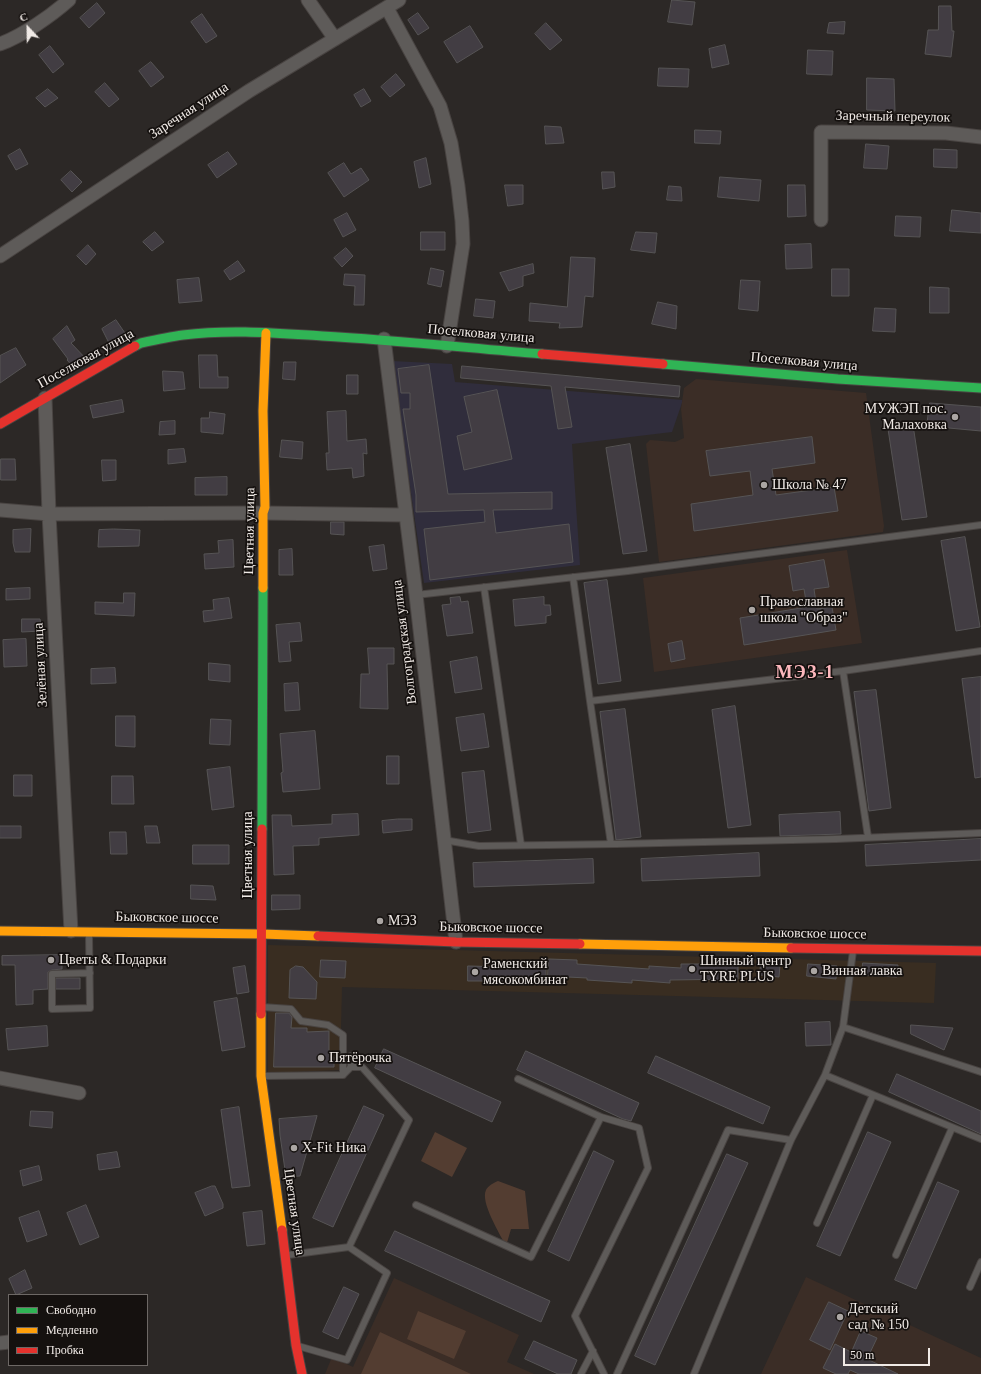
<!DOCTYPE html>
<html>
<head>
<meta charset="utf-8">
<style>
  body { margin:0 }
  #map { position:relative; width:981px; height:1374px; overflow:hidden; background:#2c2826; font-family:"Times New Roman",serif }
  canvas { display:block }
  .legend { position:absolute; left:8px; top:1294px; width:140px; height:72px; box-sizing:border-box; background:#15110f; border:1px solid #6d6865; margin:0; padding:5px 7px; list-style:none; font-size:12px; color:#f0eae6 }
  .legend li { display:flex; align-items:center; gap:8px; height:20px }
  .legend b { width:20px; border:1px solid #6d6865 }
  .north { position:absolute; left:8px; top:8px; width:40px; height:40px; -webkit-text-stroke:3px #15110f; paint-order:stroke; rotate:338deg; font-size:11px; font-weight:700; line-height:16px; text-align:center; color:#f0eae6 }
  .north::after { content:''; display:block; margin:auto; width:14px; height:18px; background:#f0eae6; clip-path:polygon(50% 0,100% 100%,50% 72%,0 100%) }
  .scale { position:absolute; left:843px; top:1348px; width:87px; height:18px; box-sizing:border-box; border:2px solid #f0eae6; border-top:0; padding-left:5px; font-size:12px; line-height:14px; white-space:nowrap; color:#f0eae6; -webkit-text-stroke:3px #15110f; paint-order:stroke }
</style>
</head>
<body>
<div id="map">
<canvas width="981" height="1374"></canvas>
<ul class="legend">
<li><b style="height:5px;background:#30b455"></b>Свободно</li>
<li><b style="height:5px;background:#ff9f0a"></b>Медленно</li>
<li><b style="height:5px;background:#e5322d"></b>Пробка</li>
</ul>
<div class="north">С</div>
<div class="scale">50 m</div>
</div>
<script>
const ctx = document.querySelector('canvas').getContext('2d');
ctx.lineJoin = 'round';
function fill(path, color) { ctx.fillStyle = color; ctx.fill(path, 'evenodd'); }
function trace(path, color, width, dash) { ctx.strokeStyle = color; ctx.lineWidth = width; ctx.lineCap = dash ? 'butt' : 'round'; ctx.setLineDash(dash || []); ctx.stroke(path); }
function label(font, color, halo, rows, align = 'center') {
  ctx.font = font + ' "Times New Roman",serif'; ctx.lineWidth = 3.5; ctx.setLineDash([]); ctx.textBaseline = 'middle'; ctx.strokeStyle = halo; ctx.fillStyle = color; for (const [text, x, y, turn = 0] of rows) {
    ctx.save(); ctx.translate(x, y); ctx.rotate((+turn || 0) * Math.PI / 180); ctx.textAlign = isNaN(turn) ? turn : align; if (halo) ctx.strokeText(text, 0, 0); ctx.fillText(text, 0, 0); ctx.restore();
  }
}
fill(new Path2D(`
  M268,945L936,963L934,1003L342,987L340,1070L268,1073Z`), '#392d21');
fill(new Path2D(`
  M392,361L452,364L455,382L683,400L672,432L572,444L580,565L424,583Z`), '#302d3c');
fill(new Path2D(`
  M696,379L866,393L884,526L883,532L659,562L646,444L650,440L675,442L684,438L681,409L684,388Z
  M847,550L862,643L654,672L643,578Z
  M806,1277L981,1358V1374H761Z
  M394,1278L519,1335L507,1362L534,1374H325L332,1357L353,1367Z`), '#3b2d26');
fill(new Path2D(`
  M435,1132L467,1148L452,1177L421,1161Z
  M498,1181L525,1191L529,1229H511L506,1246C500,1234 480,1202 486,1190C488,1186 493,1183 498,1181Z
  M418,1311L466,1331L454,1359L407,1339Z
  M380,1332L471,1374H361Z`), '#533d31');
const building = new Path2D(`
  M672,0L695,2L692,25L668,22Z
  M97,3L105,13L89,28L80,18Z
  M939,6H951L952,31H954L951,57L925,54L928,30H938Z
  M418,13L429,28L418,35L408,20Z
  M202,14L217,36L206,43L191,22Z
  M845,22L844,34L827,33L829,23Z
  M546,23L562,40L550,50L535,34Z
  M470,26L483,47L457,63L444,42Z
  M725,45L729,64L712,68L709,49Z
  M50,46L64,64L53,73L39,55Z
  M808,50L833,51L832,75L807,74Z
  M151,62L164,77L151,87L139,71Z
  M659,68L689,69L688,87L658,86Z
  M396,74L405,85L390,97L381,87Z
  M867,78L894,79L895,111L867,110Z
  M105,83L119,99L109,107L95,92Z
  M48,89L58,98L45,107L36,98Z
  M364,89L371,101L361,107L354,95Z
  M545,126L561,127L564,143L546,144Z
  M695,130L721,131L720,144L695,143Z
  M866,144L889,146L887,169L864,168Z
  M20,149L28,164L16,170L8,156Z
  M934,149L957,150V168L934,167Z
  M228,152L237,164L217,178L208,165Z
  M426,158L431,184L419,188L414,162Z
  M344,163L351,174L361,168L369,180L344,197L328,173Z
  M71,171L82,182L72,192L61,180Z
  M602,172H614L615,187L603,189Z
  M720,177L761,180L759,201L718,197Z
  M505,185H523V204L508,206Z
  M788,185H805L806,216L788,217Z
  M669,186L681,187L682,201L667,200Z
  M952,210L981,213V233L950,231Z
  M347,213L356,230L343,237L334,220Z
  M896,216L921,217L920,237L895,236Z
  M155,232L164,242L152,251L143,242Z
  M421,232H445V250H421Z
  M636,232L657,233L655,253L631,250Z
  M811,244L812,268L786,269L785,245Z
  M88,245L96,254L86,265L77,256Z
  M346,248L353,256L342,267L334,258Z
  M571,257L595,258L593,297L585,296L582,327L559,328L560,323L529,321L530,303L567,307Z
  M238,261L245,271L230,280L224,271Z
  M533,264L534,273L523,276V286L509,291L500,273Z
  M431,268L444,271L441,287L428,284Z
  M832,269H849V296H832Z
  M345,274L365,275L364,305H354L355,286L344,285Z
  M199,278L202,301L179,303L177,280Z
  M741,280L760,281L758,311L739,309Z
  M930,287L949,288V313H930Z
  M476,299L495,301L493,318L474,316Z
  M658,302L677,306L676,329L652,324Z
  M875,308L896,309L895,332L873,331Z
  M116,320L127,336L110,345L102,329Z
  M67,326L75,340L71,343L88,361L75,369L67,360L68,359L53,339Z
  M16,348L26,365L0,383V356Z
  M199,355H217L218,377H228V388H200Z
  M284,362H296L295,380L283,379Z
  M429,365L448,494L552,492V509L493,510L496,533L569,524L573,562L430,580L424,529L485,522L484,510L416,512V495L403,409H410V393H401L398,369Z
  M462,366L680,386L679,397L565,387L572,427L558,429L551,386L461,378Z
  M163,371L183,372L185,389L164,391Z
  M347,375H358V394H347Z
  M497,390L512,459L464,470L457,436L472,432L464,397Z
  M122,400L124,412L93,418L90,406Z
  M930,403L981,407V431L927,426Z
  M346,411L347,441L366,439L367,454L363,453L364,476L353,478L352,468L327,470L326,453H329L327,412Z
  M210,412L225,414L223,434L201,432V418H209Z
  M175,421V434L159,435L160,422Z
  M913,425L927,517L902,520L888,429Z
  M812,437L815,463L772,469L776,495L834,487L838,511L694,531L691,504L753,495L750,471L710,476L706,451Z
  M282,440L303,442L302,459L280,457Z
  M630,444L647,551L623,554L606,448Z
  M184,449L186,462L168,464V450Z
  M1,459H15L16,480H1Z
  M102,460H116V480L103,481Z
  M227,477V495H195V478Z
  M331,522H344V535L331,534Z
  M31,529L30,552H15L13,543V530Z
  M114,529L140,530L139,546L98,547L99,530Z
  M965,537L980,627L956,631L941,541Z
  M233,540L234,567L205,569L204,554L219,553L218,541Z
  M384,545L387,569L373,571L369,547Z
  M292,549L293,575H279V550Z
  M824,560L829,587L814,589L817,609L832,607L836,630L744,645L740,618L807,607L804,589L793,591L789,566Z
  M607,580L621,681L598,684L584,583Z
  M30,588V599L6,600V589Z
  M124,593H135L134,616L95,614V602L123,603Z
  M460,597L461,602L468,601L473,633L447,636L442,605L451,604L450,598Z
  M544,597V605H550L551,615L546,616V623L515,626L513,600Z
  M229,598L232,618L204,622L203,611L214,610L213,600Z
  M22,619H40L42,631L22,632Z
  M300,623L302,641L289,642L291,661L279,662L276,625Z
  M26,639L27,666L4,667L3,640Z
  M682,641L685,659L671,662L668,644Z
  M368,648H394V664H387L388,709L360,708L361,674H369Z
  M477,657L482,689L455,693L450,662Z
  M209,663L230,665V682L209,680Z
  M115,668L116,683L91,684V669Z
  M981,677V777L975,778L962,679Z
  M298,683L300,710L285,711L284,684Z
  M876,690L891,808L869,811L854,692Z
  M735,706L751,825L728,828L712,710Z
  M625,709L641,837L616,840L600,712Z
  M484,714L489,747L461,751L456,718Z
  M116,716H135V747L116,746Z
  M211,719L231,720L230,745L210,744Z
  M315,731L320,789L283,792L281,773L283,772L280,734Z
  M387,756H399V784H387Z
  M230,767L234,807L212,810L207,770Z
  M484,771L491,830L468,833L462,773Z
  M14,775H32V796H14Z
  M112,776H133L134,804H112Z
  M840,812L841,834L780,836L779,815Z
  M358,814L359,835L319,838V845L293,846L294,874L274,875L272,815H291L292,826L332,824V815Z
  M398,819H412V830L383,833L382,821Z
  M0,826H21V838H0Z
  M145,826H157L160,843H147Z
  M110,832H126L127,854H111Z
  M981,839V860L866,866L865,845Z
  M193,845H229V864H193Z
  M759,853L760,876L642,881L641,859Z
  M593,859L594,883L474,887L473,863Z
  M191,885L213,886L216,900L191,899Z
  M272,895H300V909L272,910Z
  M62,955V969L52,970L48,972V989L33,990V1004L16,1005L15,965H2V956Z
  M549,959L577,960V964L649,969V966L681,968V964H738V979L670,980V983L632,980V983L587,980V978L548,976Z
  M321,960L346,961L345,978L320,977Z
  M761,963L780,965L779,977L760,975Z
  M863,963L898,965L897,977L862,975Z
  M808,964L837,966L836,979L807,976Z
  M245,966L249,992L237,994L233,968Z
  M296,966L303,967L317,982L316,999L289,998L290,970Z
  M468,966L546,968V981H468Z
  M56,978H80V989H56Z
  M237,998L245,1047L222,1051L214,1002Z
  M276,1013H289L292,1017L291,1028H307V1032L329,1031V1057H334V1067H274Z
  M830,1022L831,1045L806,1046L805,1023Z
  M911,1025L953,1028L944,1050L911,1034Z
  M47,1026L48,1046L8,1050L6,1029Z
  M384,1049L501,1102L492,1122L375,1068Z
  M526,1051L639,1103L631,1121L623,1119L517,1070Z
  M656,1056L770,1107L763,1124L648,1073Z
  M897,1074L981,1111V1134L889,1092Z
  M364,1106L384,1115L333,1227L313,1218Z
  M239,1107L250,1186L232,1188L221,1110Z
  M31,1111L53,1112L52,1128L30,1126Z
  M317,1116L300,1176L286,1177L280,1135L279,1119Z
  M868,1132L891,1142L840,1256L817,1246Z
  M594,1151L614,1161L569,1261L548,1251Z
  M117,1152L120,1167L99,1170L97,1155Z
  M727,1154L748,1163L655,1365L635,1356Z
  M39,1166L42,1180L23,1186L20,1171Z
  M938,1182L959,1191L916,1289L895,1280Z
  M212,1186H215L223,1204V1208L205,1216L195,1193Z
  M86,1205L99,1237L80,1245L67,1213Z
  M39,1211L47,1235L27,1242L19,1218Z
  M262,1211L265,1244L247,1246L243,1213Z
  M395,1231L550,1301L541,1322L385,1251Z
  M25,1270L32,1288L16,1295L9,1279Z
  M344,1287L359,1294L338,1339L323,1332Z
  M829,1302L848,1311L830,1350L810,1340Z
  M861,1331L877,1338L867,1359L898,1374H859L850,1370L848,1374H836L823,1368L835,1344L851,1352Z
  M534,1341L577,1360L571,1374H558L525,1359Z`);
fill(building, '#423d43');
trace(building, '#565455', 1);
const lane = new Path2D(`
  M573,577L590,701L611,844
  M484,587L521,845
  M416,595L628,571L981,525
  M843,671L868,837
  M590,701L843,671L981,651
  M444,840L479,846L616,844L836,839L981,833
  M89,935L90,1008L52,1009V974L90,973
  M853,951L843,1027L981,1072
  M262,1007L291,1009L301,1021L328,1025L343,1035V1075
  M351,1056V1067
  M825,1075L981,1139
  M262,1076L343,1075L351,1067H362L409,1120L349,1247L288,1255
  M518,1079L601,1117L639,1128L648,1168L575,1316L604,1374
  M416,1205L531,1257L601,1117
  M817,1223L873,1095
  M896,1255L952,1128
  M970,1287L981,1262
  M298,1346L347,1360L387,1273L349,1247
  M581,1374L593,1351
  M617,1374L728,1130L791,1140
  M694,1374L791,1140L825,1075L843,1027`);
const street = new Path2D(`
  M308,0L335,39
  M387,8L440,106L451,143L458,186L462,221L463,244L447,346
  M0,44C22,36 51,16 69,0
  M821,220V132L946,133L981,137
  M0,256L249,91L399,0
  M384,339L416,595L456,942
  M45,398L49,514L71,931
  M0,510L49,514L263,513L405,515
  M0,1078L79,1093
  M0,1343L9,1342`);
const fast = new Path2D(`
  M135,346L141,343C155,340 169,337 183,335C229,329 275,333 322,336C395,340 468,348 542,354
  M663,364L838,379L981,388
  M262,829L263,588`);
const slow = new Path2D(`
  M263,588V513L265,507L263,411L266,333
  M0,931L262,934L318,936
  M580,944L791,948
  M261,1014V1076L282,1230`);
const jam = new Path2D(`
  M542,354L663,364
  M0,424L135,346
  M318,936L456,942L580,944
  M791,948L981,951
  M261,1014L262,829
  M282,1230L296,1345L302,1374`);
trace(lane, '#494442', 8);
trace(street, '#494442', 15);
trace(fast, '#494442', 11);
trace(slow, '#494442', 11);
trace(jam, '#494442', 11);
trace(lane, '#5e5b59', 6);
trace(street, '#5e5b59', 13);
trace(fast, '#30b455', 9);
trace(slow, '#ff9f0a', 9);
trace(jam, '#e5322d', 9);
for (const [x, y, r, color] of [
  [955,417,4,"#aba6a3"],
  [764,485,4,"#aba6a3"],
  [752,610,4,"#aba6a3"],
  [380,921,4,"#aba6a3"],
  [51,960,4,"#aba6a3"],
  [692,969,4,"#aba6a3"],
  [814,971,4,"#aba6a3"],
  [475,972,4,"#aba6a3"],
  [321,1058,4,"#aba6a3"],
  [294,1148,4,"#aba6a3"],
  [840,1317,4,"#aba6a3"]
]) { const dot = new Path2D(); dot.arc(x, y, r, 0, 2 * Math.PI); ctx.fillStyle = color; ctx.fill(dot); trace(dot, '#15110f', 1.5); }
label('14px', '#f0eae6', '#15110f', [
  ["Заречная улица",189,111,-33],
  ["Заречный переулок",893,117,1],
  ["Поселковая улица",481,334,5],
  ["Поселковая улица",86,359,-29],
  ["Поселковая улица",804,362,5],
  ["Цветная улица",250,531,-89],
  ["Волгоградская улица",405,642,-97],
  ["Зелёная улица",41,665,-93],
  ["Цветная улица",248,855,-90],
  ["Быковское шоссе",167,918,1],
  ["Быковское шоссе",491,928,1],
  ["Быковское шоссе",815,934,1],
  ["Цветная улица",294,1212,82]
]);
label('14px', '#f0eae6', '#15110f', [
  ["МУЖЭП пос.",947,409,"right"],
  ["Малаховка",947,425,"right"],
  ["Школа № 47",772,485],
  ["Православная",760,602],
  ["школа \"Образ\"",760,618],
  ["МЭЗ",388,921],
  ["Цветы & Подарки",59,960],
  ["Шинный центр",700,961],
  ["TYRE PLUS",700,977],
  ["Раменский",483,964],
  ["мясокомбинат",483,980],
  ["Винная лавка",822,971],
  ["Пятёрочка",329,1058],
  ["X-Fit Ника",302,1148],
  ["Детский",848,1309],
  ["сад № 150",848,1325]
], 'left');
ctx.letterSpacing = '1px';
label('bold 18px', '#fdb8bd', '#15110f', [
  ["МЭЗ-1",805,673]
]);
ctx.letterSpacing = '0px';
</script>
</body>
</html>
